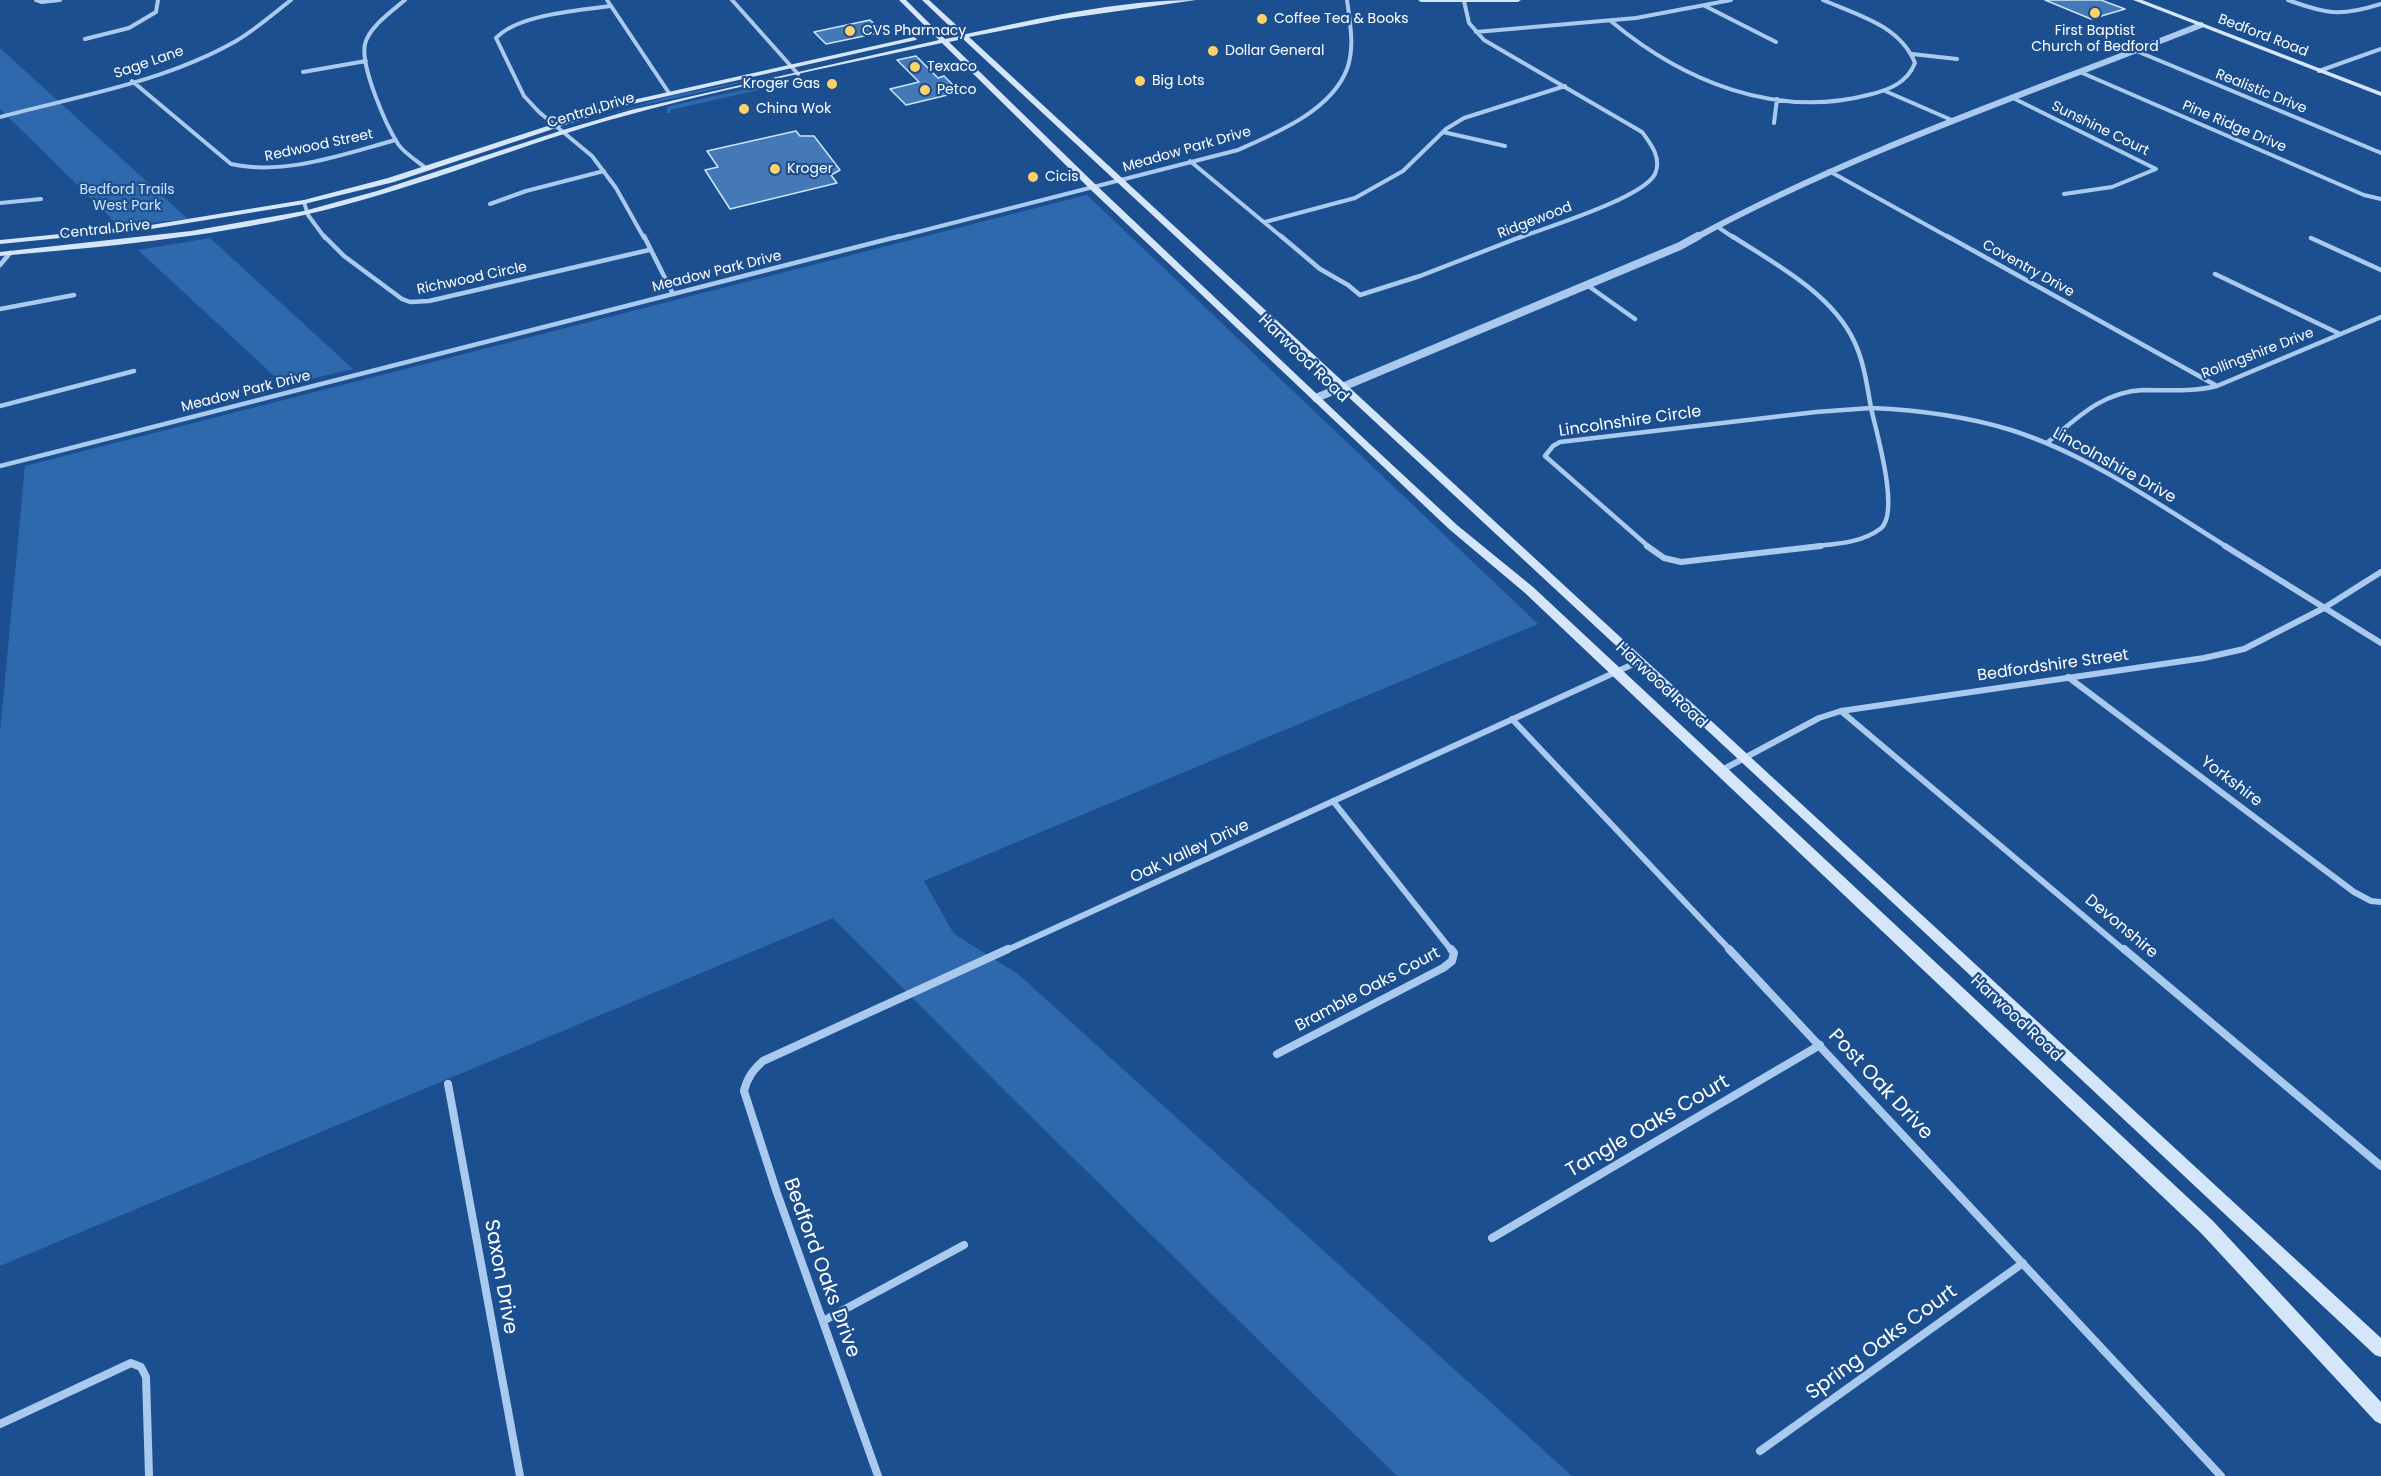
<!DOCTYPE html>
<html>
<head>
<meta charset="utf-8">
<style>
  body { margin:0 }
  canvas { display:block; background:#1b4f8f }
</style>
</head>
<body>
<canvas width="2381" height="1476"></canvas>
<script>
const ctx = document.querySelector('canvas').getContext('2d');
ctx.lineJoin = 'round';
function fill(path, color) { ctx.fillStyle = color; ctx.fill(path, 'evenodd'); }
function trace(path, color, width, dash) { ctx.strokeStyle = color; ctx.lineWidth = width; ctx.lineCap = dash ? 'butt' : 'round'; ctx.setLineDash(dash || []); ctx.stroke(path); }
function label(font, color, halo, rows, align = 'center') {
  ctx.font = font + ' Poppins,sans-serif'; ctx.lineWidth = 4.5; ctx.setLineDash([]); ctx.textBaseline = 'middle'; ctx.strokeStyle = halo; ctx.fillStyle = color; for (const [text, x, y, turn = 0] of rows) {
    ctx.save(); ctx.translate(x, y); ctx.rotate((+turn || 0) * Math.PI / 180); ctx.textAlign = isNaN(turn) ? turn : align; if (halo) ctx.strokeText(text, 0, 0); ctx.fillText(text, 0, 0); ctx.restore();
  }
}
fill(new Path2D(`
  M0,48L188,219L119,226L0,109Z
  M754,79H757L636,107L578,124L666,97Z
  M765,85L769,86L774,90L763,89L670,110L671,113H667V108L670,106Z
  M1087,195L1538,624L924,881L954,934L1018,974L1572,1476H1397L1009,1095L833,918L0,1266V733L25,466Z
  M210,238L353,369L284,385L138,250Z`), '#2e69ad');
const building = new Path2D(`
  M2045,0H2101L2125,9L2091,19Z
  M870,20L883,32L826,44L814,32Z
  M916,56L938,78L944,76L960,92L906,105L890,89L919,82L897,60Z
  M796,131L800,136H814L840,170L831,175L837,183L730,209L705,170L718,167L707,151Z`);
fill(building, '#4478b7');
trace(building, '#cfe3fa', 1.5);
trace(new Path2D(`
  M36,0L42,2L60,0
  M405,0C392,11 369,27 365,44C360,66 386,125 398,144C404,153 417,161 426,168
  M607,0L669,93
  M732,0L798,74
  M2288,0C2327,14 2340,17 2381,4
  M1464,1L1469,23L1484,40L1642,132C1651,144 1662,158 1655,174C1643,198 1547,227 1519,238
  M610,6C578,11 519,14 496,38L524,96L539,112L592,156L616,188L644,238
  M1705,6L1776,42
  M1612,22C1683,81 1775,119 1868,95C1889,90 1907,83 1915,63C1900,25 1857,15 1823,0
  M1476,32L1636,18L1731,0
  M85,39L129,28L156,12L158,0
  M2134,50L2381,153
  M1912,54L1957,59
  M2319,71L2381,49
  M303,72L366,61
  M2080,72L2364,195L2381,199
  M132,81L231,164C286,176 343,154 396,140
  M1885,91L1954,121
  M2013,98L2156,169L2112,187L2064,194
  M0,117C79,96 164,82 236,41C255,30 273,14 291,0
  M1774,123L1777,99
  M1443,132L1505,146
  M1190,161L1283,238
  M1829,171L1950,238
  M304,202L308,215L325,238
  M0,203L41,199
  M490,204L526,191L604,171
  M1265,222L1355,198L1403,171L1446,129L1464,118L1565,86
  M1718,227L1734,238
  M894,238L1238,150C1276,133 1331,111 1347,69C1355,48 1350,22 1347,0`), '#a9c9ee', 4);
trace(new Path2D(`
  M324,236L344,256L402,299L410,302L429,301L649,250
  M644,236L673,294
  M1281,236L1320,269L1348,285L1360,295L1420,276L1523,236
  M1732,236C1775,264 1831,293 1854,341C1864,362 1867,385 1871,408C1919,410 1965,416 2011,430C2089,455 2158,504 2227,547
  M1947,236L2217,386
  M2311,238L2381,270
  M0,265L10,253
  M2215,274L2340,334
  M1587,285L1635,319
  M0,309L74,295
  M0,406L134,371
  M2047,443C2077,418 2102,392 2143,390C2168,390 2192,392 2217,386L2381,317
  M0,466L900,236
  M1649,547L1545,456L1553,446L1560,442L1816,412L1871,408C1876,431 1901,514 1880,529C1860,544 1832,544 1808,547`), '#a9c9ee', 4.5);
trace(new Path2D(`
  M1647,546L1664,558L1681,562L1821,546
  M2225,546L2381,643
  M2068,677L2354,892L2371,901L2381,902
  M1841,711L2125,951
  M1512,719L1731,951
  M1722,770L1819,718L1841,711L2204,658L2244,649L2324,608L2381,572
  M1333,801L1452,951
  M1005,951L1640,661`), '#a9c9ee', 6);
trace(new Path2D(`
  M1729,949L2221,1476
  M2124,949L2381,1166
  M1277,1054L1443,968L1452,961L1454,953L1451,949
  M448,1084L520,1476
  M1492,1238L1820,1045
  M823,1321L964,1245
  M0,1424L131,1363L141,1367L146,1377L149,1476
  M1760,1451L2023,1263
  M878,1476L777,1193L744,1091C747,1078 753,1070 763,1061L1008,949`), '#a9c9ee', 8);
trace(new Path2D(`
  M1695,238C1855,151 2032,92 2201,25`), '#a9c9ee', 6);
trace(new Path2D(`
  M1316,398L1680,246L1698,236`), '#a9c9ee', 8);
fill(new Path2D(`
  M899,0H906L945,39L960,36L922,0H929L966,34C1041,18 1119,0 1196,0L1062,19L969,37L2381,1338V1357L2375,1355L1892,902L963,39L949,42L1096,185L1358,433L1457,525L1533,587L2213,1221L2381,1402V1424L2375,1421L2201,1233L1525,593L1449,529L1090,189L942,43C830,67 716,90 606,121C504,151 407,192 304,215C204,238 102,247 0,256V252L191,231L304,211L377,191L563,130L631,110L939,40Z
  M1418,0H1521L1518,2H1421Z
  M2133,0H2142L2381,92V96Z
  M914,37L917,39L916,40L619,107L394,182L304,204L151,229L0,244V240L151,225L304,200L388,178L615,104Z`), '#d6e6fa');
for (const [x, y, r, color] of [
  [2095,13,6,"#ffd166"],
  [1262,19,6,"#ffd166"],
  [850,31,6,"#ffd166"],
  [1213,51,6,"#ffd166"],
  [915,67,6,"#ffd166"],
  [1140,81,6,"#ffd166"],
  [832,84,6,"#ffd166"],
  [925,90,6,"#ffd166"],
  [744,109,6,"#ffd166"],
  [775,169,6,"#ffd166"],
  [1033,177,6,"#ffd166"]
]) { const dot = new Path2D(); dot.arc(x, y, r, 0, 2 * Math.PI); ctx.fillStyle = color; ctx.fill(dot); trace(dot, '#1b4f8f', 2); }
label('14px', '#fff', '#1b4f8f', [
  ["Coffee Tea & Books",1274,19],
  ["CVS Pharmacy",862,31],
  ["First Baptist",2095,31,"center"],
  ["Church of Bedford",2095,47,"center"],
  ["Dollar General",1225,51],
  ["Texaco",927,67],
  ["Big Lots",1152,81],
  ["Kroger Gas",820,84,"right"],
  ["Petco",937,90],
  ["China Wok",756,109],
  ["Kroger",787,169],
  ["Cicis",1045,177]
], 'left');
label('14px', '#fff', '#1b4f8f', [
  ["Bedford Road",2263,36,21],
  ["Sage Lane",149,63,-19],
  ["Realistic Drive",2261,92,22],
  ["Central Drive",591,111,-17],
  ["Pine Ridge Drive",2234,127,23],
  ["Sunshine Court",2100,129,26],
  ["Redwood Street",319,146,-12],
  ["Meadow Park Drive",1187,150,-16],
  ["Ridgewood",1535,221,-21],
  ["Central Drive",105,230,-6],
  ["Coventry Drive",2028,269,29],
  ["Meadow Park Drive",717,272,-14],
  ["Richwood Circle",472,279,-12],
  ["Rollingshire Drive",2258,354,-21],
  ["Meadow Park Drive",246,392,-14]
]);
label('14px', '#cfe3fa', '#1b4f8f', [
  ["Bedford Trails",127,190],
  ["West Park",127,206]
]);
label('16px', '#fff', '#1b4f8f', [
  ["Harwood Road",1303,359,44],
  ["Lincolnshire Circle",1630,422,-8],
  ["Lincolnshire Drive",2114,466,29],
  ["Bedfordshire Street",2053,666,-8],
  ["Harwood Road",1661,686,43],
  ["Yorkshire",2231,782,37],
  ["Oak Valley Drive",1190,852,-25],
  ["Devonshire",2121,927,40],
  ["Bramble Oaks Court",1368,990,-28],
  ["Harwood Road",2016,1019,43]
]);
label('20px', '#fff', '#1b4f8f', [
  ["Post Oak Drive",1880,1085,47],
  ["Tangle Oaks Court",1648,1127,-30],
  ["Bedford Oaks Drive",821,1268,70],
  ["Saxon Drive",500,1277,80],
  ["Spring Oaks Court",1882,1343,-36]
]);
</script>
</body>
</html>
